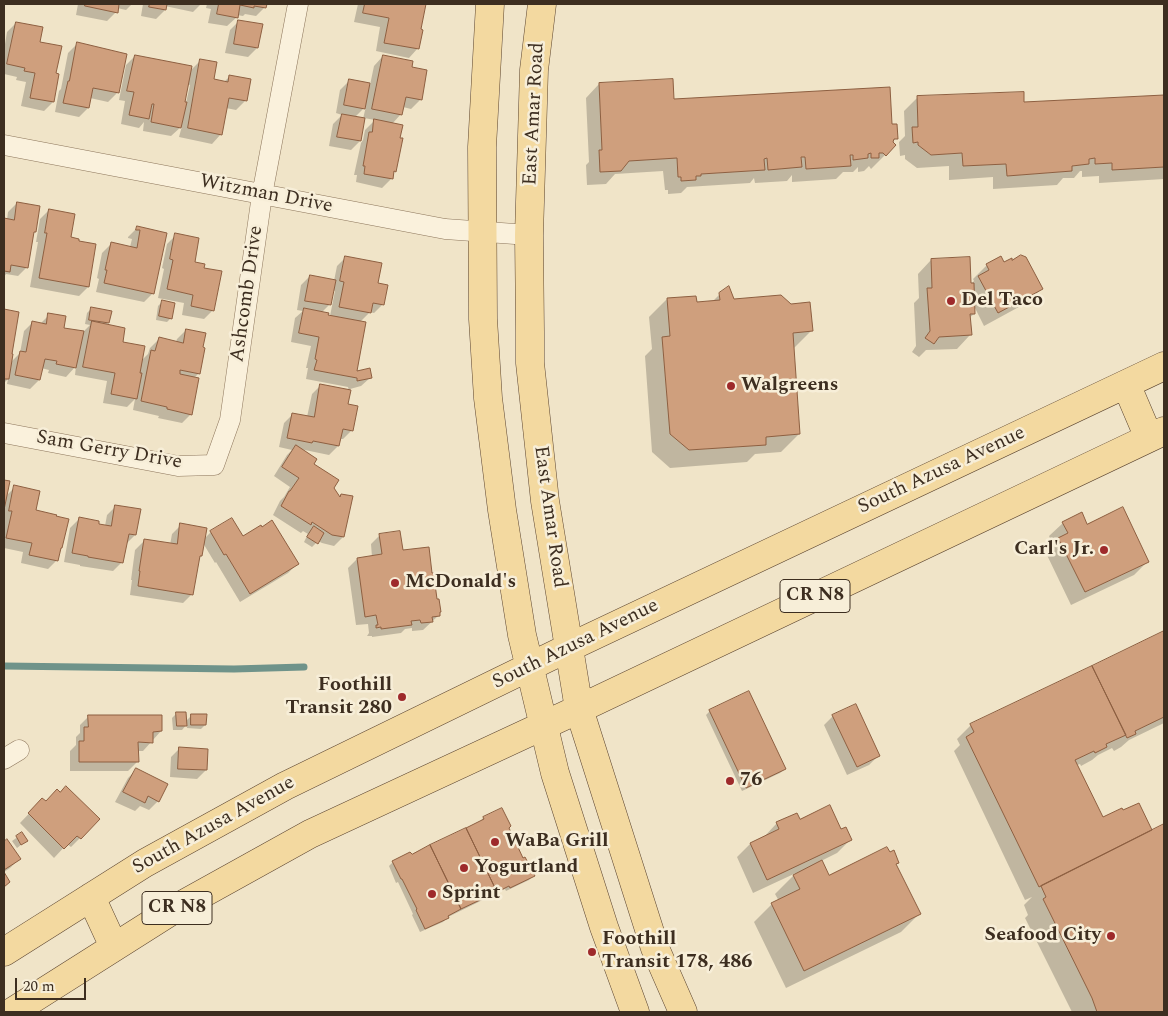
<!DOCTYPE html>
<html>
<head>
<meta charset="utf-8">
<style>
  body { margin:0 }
  #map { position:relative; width:1168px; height:1016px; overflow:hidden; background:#f0e4c8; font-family:Spectral,serif }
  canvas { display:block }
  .frame { position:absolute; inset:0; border:5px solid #3d2e20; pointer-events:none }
  .scale { position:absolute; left:15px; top:978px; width:71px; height:22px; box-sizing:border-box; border:2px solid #3d2e20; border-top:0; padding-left:6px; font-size:15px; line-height:18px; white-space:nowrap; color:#3d2e20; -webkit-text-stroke:4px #f7eed8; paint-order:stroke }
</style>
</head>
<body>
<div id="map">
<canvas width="1168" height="1016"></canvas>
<div class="frame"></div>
<div class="scale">20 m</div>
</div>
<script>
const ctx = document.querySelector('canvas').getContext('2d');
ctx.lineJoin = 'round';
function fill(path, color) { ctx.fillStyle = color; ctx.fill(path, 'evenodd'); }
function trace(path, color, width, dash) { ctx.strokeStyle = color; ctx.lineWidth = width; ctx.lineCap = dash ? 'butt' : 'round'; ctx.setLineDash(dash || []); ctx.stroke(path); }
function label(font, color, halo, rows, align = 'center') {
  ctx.font = font + ' Spectral,serif'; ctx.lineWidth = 5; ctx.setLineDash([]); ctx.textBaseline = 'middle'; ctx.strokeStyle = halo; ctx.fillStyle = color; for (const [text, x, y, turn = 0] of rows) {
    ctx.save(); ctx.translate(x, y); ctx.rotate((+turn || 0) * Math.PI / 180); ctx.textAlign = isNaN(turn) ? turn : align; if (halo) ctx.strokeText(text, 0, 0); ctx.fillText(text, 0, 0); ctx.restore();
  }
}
fill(new Path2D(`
  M78,4H132L126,10L117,8L116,12L107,21L76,15Z
  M143,4H201L193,12L165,6V10L156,19L141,16Z
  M207,4H265V7L256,16L245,14L243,16L237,15V17L227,26L208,23L211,9L206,8Z
  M358,4H424L419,30L418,48L409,58L376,51L380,27L354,22Z
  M239,21L257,48L248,57L225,53L230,30Z
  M16,23L39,43L55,74L58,75L53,102L44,111L21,106L26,82L16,80L17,77L4,74V50L7,32Z
  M77,44L125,55L117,93L108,102L90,98L88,108L79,117L55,112L59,91L61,89L68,53Z
  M135,56L190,71L201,60L212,80L224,82L230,76L245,101L236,110L226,108L221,134L212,144L179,137L182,126L171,136L143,131L144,122L139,128L121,124L125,101L119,100L126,65ZM187,84L190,85L186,103L183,102Z
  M383,56L410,68L420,100L411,109L403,107L401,114L392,124L395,171L392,174L391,179L382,188L356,182L357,175H354L361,143L363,140L365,130L375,120L364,118L360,141L351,150L329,146L333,124L342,115L336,113L340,90L349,81L370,85L374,66ZM366,106L363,119L355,117Z
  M599,84L673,100L891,126L896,138L892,143L895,145L871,169L869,166L864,171L858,172V167L853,172H843L836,179L792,182V175L787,181L755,183L754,178L750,183L687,187L681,193L668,194V190H665L663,171L615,174L606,184L587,185L586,165L589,162L586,98Z
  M918,97L1023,103L1164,97V182V179L1099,183V176L1082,177V171H1080L1074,178H1063L1057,185L993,189V177L949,180V166L917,168L905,159V155L900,156L899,142L905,136L904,111Z
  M17,203L34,232L33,234L27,267L18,276L6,274L4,277V219L7,220L8,212Z
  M49,210L70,238L88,287L79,296L30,287L38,242H36L40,219Z
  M137,228L166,233L153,293L144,302L96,292L99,279L97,278L102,253L112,243L130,247L132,239L128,238V237Z
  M176,235L193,263L203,269L213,310L204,319L182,315L184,303L158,298L164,269L162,268L167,244Z
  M346,257L376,284L383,304L374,313L370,312L360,322L355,372L371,377L361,386L350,389L346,405L352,430L343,439H339L338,446L329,455L300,449L339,497L341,495L343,537L334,546L322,543L318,541L312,547L304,542L308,534L303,531L301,533L273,515L280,501L284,497L290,487L274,476L287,455L292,450L279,447L284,423L293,414L307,417L312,394L321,385L349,391L348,387L306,379L308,368H306L311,346L291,342L295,318L303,311L297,310L301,285L310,276L334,281L337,266ZM332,290L335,291L330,316L322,312L329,305Z
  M1001,258L1004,264L1042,288L1028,302L984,326L974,306V314L969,318L970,335L957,349L926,350L919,357L912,352L916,346L914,303L919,298L918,274L931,260L970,285L974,281L973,279L987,265Z
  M720,294L811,331L793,349L799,434L781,452L755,454L747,462L670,468L652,452L645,356L652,349L649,317L667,299L695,303L712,302Z
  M162,302L171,318L167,322L156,320L158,306Z
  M91,309L108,323L106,325L140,362L148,354L150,348L159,339L176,342L177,339L186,330L199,373L194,378L191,414L182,423L158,418L159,416L133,410L135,399L127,407L103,403L107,381L75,375L76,366L66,377L48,373L49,370L41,368L39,380L30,389L7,384L8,379L4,383V311L18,313L11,362L20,353L24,331L33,322L40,324L49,315L62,329L83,332L90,325L85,324L87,313Z
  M4,481L8,482L6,496L15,487L61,548L59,550L57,560L48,569L21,563L23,552L4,548Z
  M116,506L135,535L126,544L122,562L113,571L80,566V565L64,562L70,528L79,519L105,526L107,515Z
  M1063,523L1087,526L1148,561L1134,575L1071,605L1046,553L1053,545L1049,536Z
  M181,525L203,540L211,532L243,537L297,564L288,573L240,602L216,562L215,563L203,543L201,555L198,558L192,594L183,603L130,595L132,580H131L135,550L144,541L170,545L172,534Z
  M380,535L431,575L437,584L434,586L439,615L423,630L412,631V628L405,629L401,633L372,637V636H367L369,633L368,624L356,625L348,568L357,559L372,557L371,544Z
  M1164,632V723L1129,740L1121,747L1114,751L1112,748L1098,755L1092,760L1081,766L1080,764L1077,765L1102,819L1150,830L1146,836L1164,826V1012H1072L1025,918L1028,915L1024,905L1032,897L1025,900L954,751L960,745L957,739L971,725Z
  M710,711L785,769L780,773L742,791L706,715Z
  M176,714L186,721L192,715L205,725L201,729L187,728V724L182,730H173L172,718Z
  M89,716L161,731L143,751H137V762L128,771H70V751L76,745V737L80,733V725Z
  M833,716L878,756L869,765L847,775L824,725Z
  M180,748L206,770L197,779L170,777L171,757Z
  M137,769L158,801L149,810L140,806L135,811L115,802L128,778Z
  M42,800L46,803L99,819L71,847L67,844L54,858L20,823Z
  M501,810L507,828L523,860L533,876L529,880L506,891L505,889L448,917L443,922L420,932L412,915L413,914L398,882L396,883L389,866L393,862L411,855L479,823L483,818Z
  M800,821L841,831L850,840L837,853L821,861L829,877L898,863L895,865L919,914L901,932L786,988L754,922L772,904L779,901L775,894L796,873L753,893L737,857L750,844L763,838L777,823Z
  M22,834L26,841L17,848L12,841Z
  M7,841L19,859L10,868L4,872V843Z`), '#0003');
trace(new Path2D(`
  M4,666L234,669L304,667`), '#6f938a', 7);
const building = new Path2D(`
  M85,4H119L118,13L85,6Z
  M150,4H167L166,10L149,7Z
  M219,4H267L266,8L254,6V8L240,5L238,18L217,14Z
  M365,4H426L421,29L423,30L419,49L384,43L389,18L363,13Z
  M238,20L263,24L258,48L234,44Z
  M16,22L43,27L40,42L62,46L56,73L59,74L54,102L30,98L35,73L24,71L25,68L7,64Z
  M77,42L127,54L119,93L93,88L89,108L63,103L68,81H69Z
  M135,55L192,66L185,102H187L181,128L151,122L154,104H152L149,119L129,115L134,92L127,91Z
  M383,55L413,61L412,67L427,70L422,100L406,97L402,115L372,109Z
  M200,59L217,62L214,79L228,82L229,75L251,79L247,101L229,98L222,135L188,128Z
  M349,79L370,83L365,109L344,105Z
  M673,79L674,99L890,87L892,124H897L898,139H894L893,142L896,145L886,156L883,153H879V158H871V153L868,154V158L853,160V155H850L851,166L806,169L805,157H801L802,167L768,170L767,158L764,159L765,170L701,174V176H696V180L681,181V177H678L677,158L629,161L621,171L600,172L599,150H602L599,83Z
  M1024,92V102L1164,95V167L1112,170V163L1095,164V158L1089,159V164L1072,166V171L1007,176L1006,164L963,166L962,153L931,155L918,145V142L913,143L912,127H918L917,96Z
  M342,114L365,118L361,141L337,137Z
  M374,119L403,125L400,138H403L396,172L394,171L393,179L364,174L365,166H363L369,132H372Z
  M17,202L40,206L36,232H34L28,268L11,265L10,272L4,271V218L14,220Z
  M49,209L75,214L71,237L79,239V241L96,244L89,287L39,278L47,233H45Z
  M137,226L167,233L154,294L104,283L107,270H105L111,242L137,248L140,230H136Z
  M175,233L199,238L195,262L205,264L204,268L222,271L214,311L191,306L193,295L167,289L173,260L170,259Z
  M1021,255L1026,257L1043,289L998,313L978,276L989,270L986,264L1001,256L1004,262L1012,258V260Z
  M345,256L382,263L378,283L388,285L384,305L373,303L371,313L339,307L344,282L340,281Z
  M970,257L971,283H974L975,314H970L972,335L939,337L934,344L925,338L930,331L927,288H932L931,259Z
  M310,275L336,280L331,305L305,301Z
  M729,286L734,299L781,295L791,304L810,302L813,331L793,333L800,434L766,437V445L689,450L670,434L662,337L670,336L667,298L696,296L697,302L720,300L719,293Z
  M162,300L175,303L172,319L159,316Z
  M91,307L112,311L109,323L89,320Z
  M304,308L329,313L328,315L366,322L357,371L370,368L372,378L357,381V378L314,370L317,360L315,359L319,337L299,333Z
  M4,309L19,312L12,354H13L9,379H4Z
  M48,313L66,316L64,328L84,331L76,368L56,364L57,361L45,359L40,380L15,375L20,351L26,352L32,321L46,324Z
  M92,321L125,328L123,342L145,346L140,373H142L137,399L111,394L115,373L83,367Z
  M186,329L206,333L203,347L205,348L200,374L180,370V374L199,378L192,415L167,409V407L141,401L151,350L155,351L159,337L183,343Z
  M320,384L351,390L348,404L358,406L353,431L343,429L339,446L313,441L312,443L287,438L292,413L314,417Z
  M296,445L317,459L314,464L339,480L334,488L340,497L341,494L353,496L344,537L332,535L312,522L311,525L281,506L289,491H290L299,478L282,467Z
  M4,480L10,481L4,510Z
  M14,485L40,491L36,510L57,515L56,516L69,519L62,548H61L58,561L29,555L32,543L6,538L12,511H9Z
  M115,505L141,509L136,535L129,534L123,563L88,557V556L72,553L79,517L99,521V524L111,526Z
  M1123,507L1149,562L1085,592L1058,538L1068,533L1062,522L1082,512L1087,524Z
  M232,518L243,536L261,525L262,527L272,520L299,564L250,594L226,554L224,555L210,531Z
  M180,523L207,528L202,556H200L193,595L138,586L140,571H139L144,539L177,544Z
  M314,526L324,533L318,544L307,537Z
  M400,531L403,550L429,547L432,573H437L438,584H435L437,599H439L441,612H440V616L432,617L433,622L421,623L420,620L411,621L412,625L381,629V627L376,628V625H378L376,615L365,617L357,558L382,554L379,534Z
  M1164,631V717L1135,731L1136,734L1127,738L1092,666Z
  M1092,666L1126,735L1106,744L1107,747L1095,753L1094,751L1075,760L1103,817L1122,808L1123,810L1139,803L1152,830L1039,887L966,737L974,732L970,724Z
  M749,691L786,769L746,788L709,710Z
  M856,704L880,756L857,767L832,715Z
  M176,712H186L187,726H177Z
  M191,714H207L206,725H191Z
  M88,715H162V731L153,732V743L138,742L139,762H79V741H84V727H88Z
  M179,747L208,749L207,770L178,769Z
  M136,768L168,784L159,802L148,796L145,803L123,792Z
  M66,786L100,819L81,839L77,836L64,849L28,813L42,798L46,801L57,789L60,792Z
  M830,805L841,829L846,827L852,840L767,880L750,843L779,829L776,822L797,813L800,819Z
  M502,808L511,826L509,828L523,858L525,857L535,876L510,888L509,886L497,892L466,828L484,819L483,817Z
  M1164,824V1012H1097L1092,998L1043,899L1046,897L1041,886Z
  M466,828L497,892L461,909L430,845Z
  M22,832L28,841L21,845L16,836Z
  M7,839L21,859L4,870V842Z
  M430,845L461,909L448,916L449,918L425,929L416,910L417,909L402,879H401L392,861L410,852L412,854Z
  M887,847L890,852L894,850L899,863L896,864L921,914L804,971L771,903L800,889L793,875L822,860L829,875Z
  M4,872L10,882L4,887Z`);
fill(building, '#cf9f7d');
trace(building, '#8d5f41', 1);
const street = new Path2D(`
  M4,145L445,229L529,235
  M4,433L178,466L214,465L230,420L262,195L298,4
  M4,759L19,750`);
const primary = new Path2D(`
  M490,4L482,147L483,319L488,398L502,510L522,635L555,773L604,927L635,1012
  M542,4L534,70L529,235L530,332V363L545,501L579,709L655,948L683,1012
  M1126,384L1149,438
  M91,897L114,947
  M4,952L145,863L285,786L570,647L1164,366
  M12,1012L173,910L310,834L579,709L1164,431`);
trace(street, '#8d765c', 21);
trace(primary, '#5b4430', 29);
trace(street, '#faf1dc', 20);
trace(primary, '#f3d9a0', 28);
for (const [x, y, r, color] of [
  [951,301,5,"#9e2a2b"],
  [731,386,5,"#9e2a2b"],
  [1104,550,5,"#9e2a2b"],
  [395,583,5,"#9e2a2b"],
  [402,697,5,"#9e2a2b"],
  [730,781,5,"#9e2a2b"],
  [495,842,5,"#9e2a2b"],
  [464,868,5,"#9e2a2b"],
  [432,894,5,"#9e2a2b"],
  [1111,936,5,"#9e2a2b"],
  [592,952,5,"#9e2a2b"]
]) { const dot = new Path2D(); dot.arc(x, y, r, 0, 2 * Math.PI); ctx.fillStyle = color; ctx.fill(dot); trace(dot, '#f7eed8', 2); }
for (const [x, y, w] of [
  [815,596,70],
  [177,908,70]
]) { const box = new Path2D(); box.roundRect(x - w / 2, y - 16.5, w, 33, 4); ctx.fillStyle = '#f7eed8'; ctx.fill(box); trace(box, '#3d2e20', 1); }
label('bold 19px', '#3d2e20', null, [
  ["CR N8",815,596],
  ["CR N8",177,908]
]);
label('20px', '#3d2e20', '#f7eed8', [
  ["East Amar Road",535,114,-87],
  ["Witzman Drive",266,195,11],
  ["Ashcomb Drive",248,294,-82],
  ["Sam Gerry Drive",109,451,10],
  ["South Azusa Avenue",942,471,-25],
  ["East Amar Road",549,517,82],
  ["South Azusa Avenue",576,645,-26],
  ["South Azusa Avenue",214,826,-29]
]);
label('bold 20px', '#3d2e20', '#f7eed8', [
  ["Del Taco",961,301],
  ["Walgreens",741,386],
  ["Carl's Jr.",1094,550,"right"],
  ["McDonald's",405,583],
  ["Foothill",392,686,"right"],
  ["Transit 280",392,709,"right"],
  ["76",740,781],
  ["WaBa Grill",505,842],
  ["Yogurtland",474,868],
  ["Sprint",442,894],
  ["Seafood City",1101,936,"right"],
  ["Foothill",602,940],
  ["Transit 178, 486",602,963]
], 'left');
</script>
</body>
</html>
